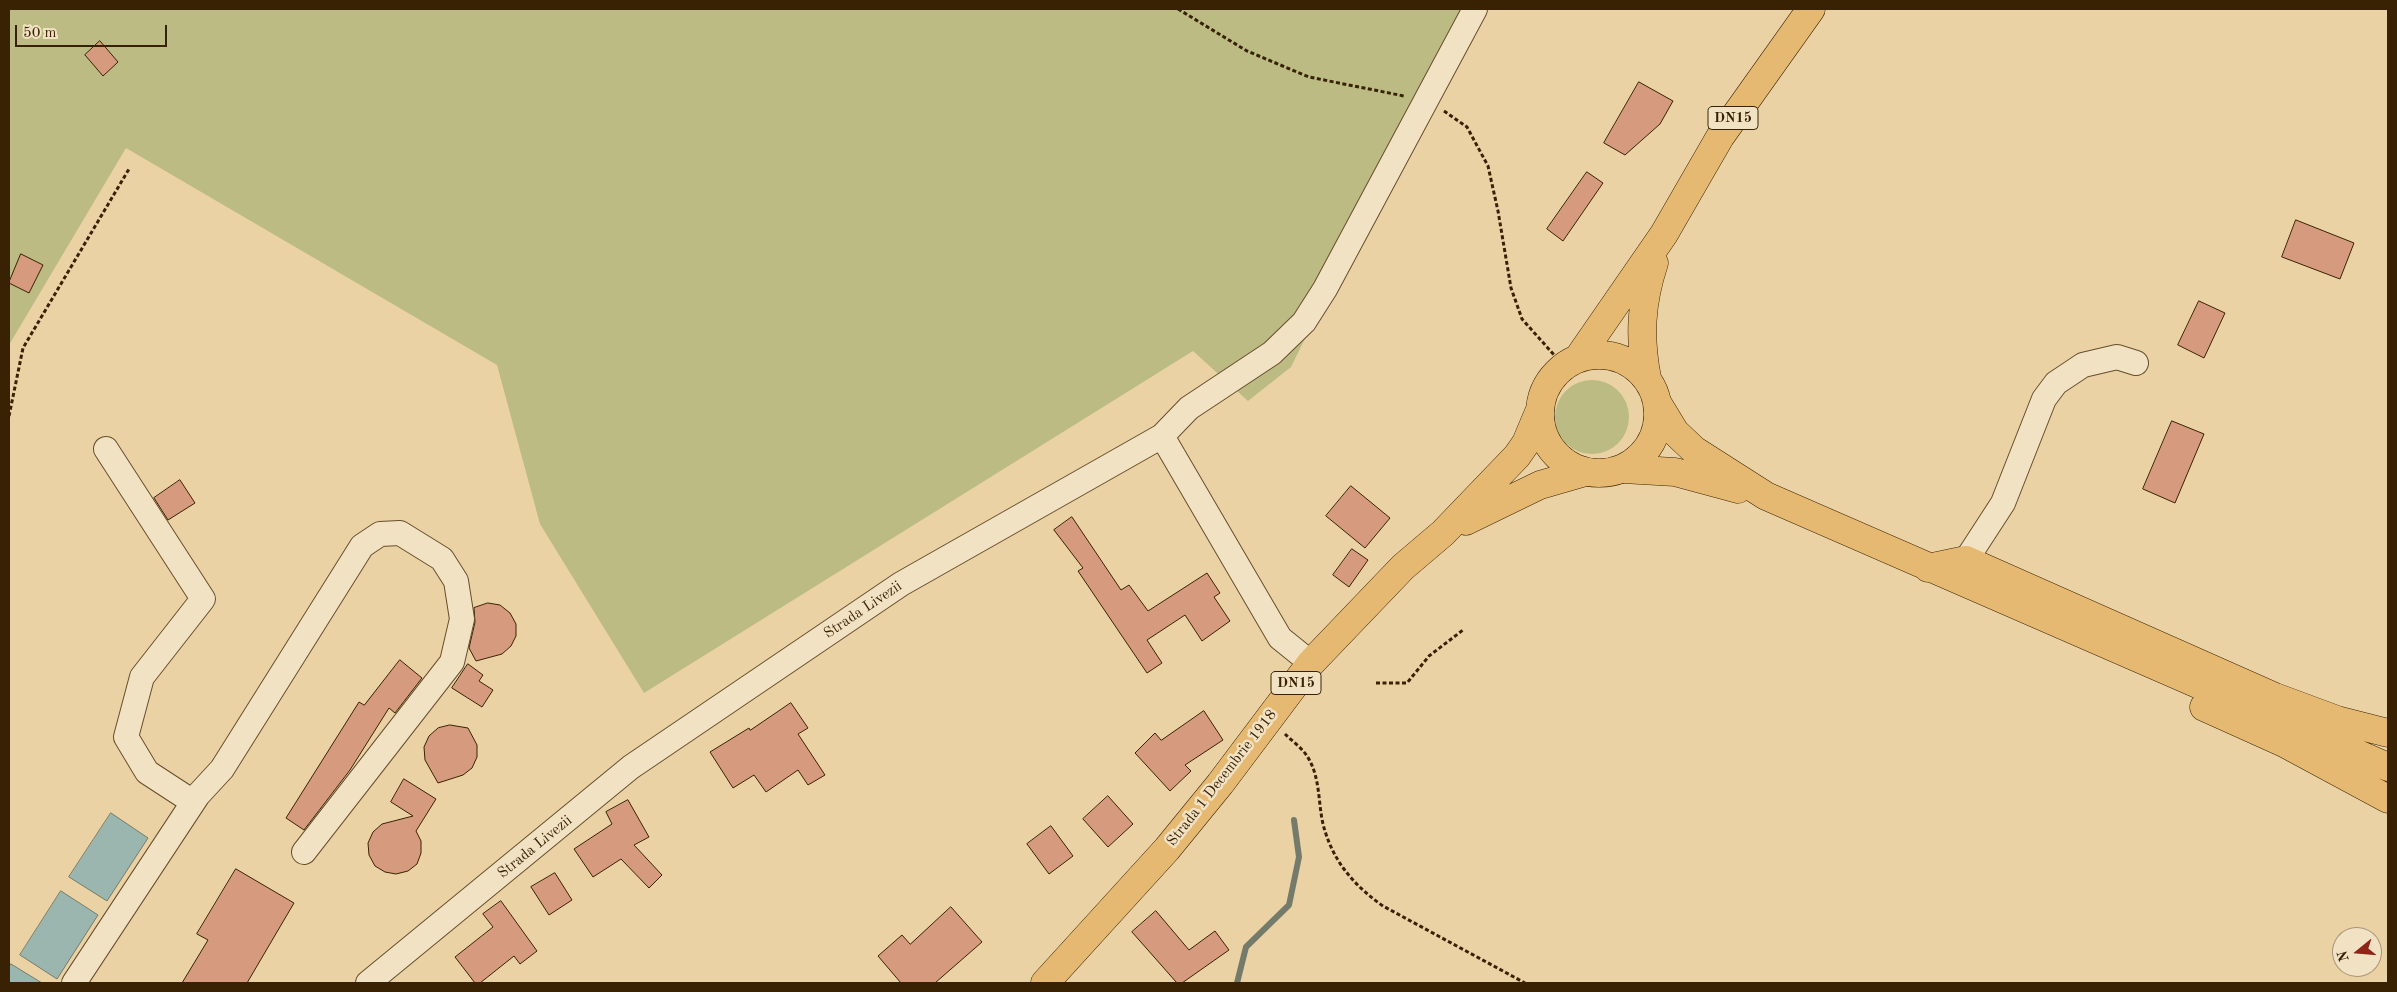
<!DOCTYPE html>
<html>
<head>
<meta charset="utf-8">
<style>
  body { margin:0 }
  #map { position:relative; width:2397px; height:992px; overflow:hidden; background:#ebd2a4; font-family:"Old Standard TT",serif }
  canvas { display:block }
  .frame { position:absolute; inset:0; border:10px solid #392203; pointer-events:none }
  .north { position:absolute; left:2332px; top:927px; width:50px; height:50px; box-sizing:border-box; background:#f2e2c4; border:1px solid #a89577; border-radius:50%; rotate:253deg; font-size:14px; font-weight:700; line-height:20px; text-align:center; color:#392203 }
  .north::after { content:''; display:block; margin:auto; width:18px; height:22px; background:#8f2418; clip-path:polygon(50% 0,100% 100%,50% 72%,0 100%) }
  .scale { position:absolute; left:15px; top:25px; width:152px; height:22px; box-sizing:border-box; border:2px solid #392203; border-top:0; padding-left:6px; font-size:15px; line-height:18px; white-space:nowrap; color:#392203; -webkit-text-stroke:4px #f2e2c4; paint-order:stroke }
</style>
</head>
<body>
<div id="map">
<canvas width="2397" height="992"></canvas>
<div class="frame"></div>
<div class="north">N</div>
<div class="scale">50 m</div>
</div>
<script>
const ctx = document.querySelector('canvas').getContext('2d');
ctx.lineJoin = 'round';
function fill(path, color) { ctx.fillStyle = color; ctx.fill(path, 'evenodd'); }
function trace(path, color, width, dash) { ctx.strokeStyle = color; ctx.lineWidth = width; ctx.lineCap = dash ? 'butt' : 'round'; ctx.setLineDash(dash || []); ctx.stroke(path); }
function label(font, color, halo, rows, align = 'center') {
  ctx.font = font + ' "Old Standard TT",serif'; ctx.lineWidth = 5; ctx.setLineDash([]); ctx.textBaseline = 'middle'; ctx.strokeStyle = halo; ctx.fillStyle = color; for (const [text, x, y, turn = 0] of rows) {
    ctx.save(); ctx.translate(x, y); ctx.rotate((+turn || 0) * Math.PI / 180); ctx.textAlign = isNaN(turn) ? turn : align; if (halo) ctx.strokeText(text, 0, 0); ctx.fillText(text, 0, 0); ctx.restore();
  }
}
fill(new Path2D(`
  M9,9H1467L1291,367L1248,401L1193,351L644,693L540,524L497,365L126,148L9,345Z
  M1555 417a37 37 0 1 1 74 0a37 37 0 1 1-74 0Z`), '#bbbb83');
const water = new Path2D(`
  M111,813L148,838L107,901L69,877Z
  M61,891L98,915L57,979L20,955Z
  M11,964L42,983H9V968Z`);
fill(water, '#9bb6af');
trace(water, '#747b6a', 1);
trace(new Path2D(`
  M1237,983L1246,947L1289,905L1299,857L1294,820`), '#747b6a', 6);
const building = new Path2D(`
  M100,41L118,62L103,76L85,55Z
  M1639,82L1673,101L1660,124L1625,155L1604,143Z
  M1587,172L1603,183L1563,241L1547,229Z
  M2296,220L2354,243L2340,279L2282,257Z
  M21,254L43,265L29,293L9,283Z
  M2199,301L2225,313L2204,358L2178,345Z
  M2172,421L2204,434L2175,503L2143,489Z
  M180,480L195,503L168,520L154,498Z
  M1351,486L1390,518L1365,548L1326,516Z
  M1072,517L1121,590L1129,585L1148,611L1207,573L1220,593L1214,597L1230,621L1202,641L1185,615L1147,640L1162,663L1147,673L1078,571L1083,568L1054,530Z
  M1352,549L1368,560L1349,587L1333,575Z
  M488,603L500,605L510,613L516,624V636L511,646L502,654L476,661L469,648L475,622L474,608Z
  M400,660L422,678L395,713L389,708L350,770L304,830L286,818L359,702L364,705Z
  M468,664L483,675L479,681L493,690L482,707L452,688Z
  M791,703L808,728L798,734L825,775L808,785L798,770L766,792L754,775L733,788L710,752L749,728L750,730Z
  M1204,711L1223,740L1185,765L1191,771L1170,791L1135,753L1155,733L1161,740Z
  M450,725L468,728L477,745V757L472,768L463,775L438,783L425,760L424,747L429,736L438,728Z
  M404,779L436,799L416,831L421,841V853L417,864L408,871L396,874L385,872L375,866L369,855L368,843L373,832L382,824L413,816L391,802Z
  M1108,796L1133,824L1108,847L1083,819Z
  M628,800L649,837L634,845L662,875L649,888L621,859L593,877L574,849L612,824L606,812Z
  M1051,826L1073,856L1049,874L1027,844Z
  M236,869L294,903L247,983H182L208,940L197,934Z
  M555,873L572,900L549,915L531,887Z
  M501,901L537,951L520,964L514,956L480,983H475L455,957L493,927L483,914Z
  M951,907L982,942L935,983H901L878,956L902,935L910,944Z
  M1156,911L1189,950L1215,931L1229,950L1182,983H1177L1132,932Z`);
fill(building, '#d69a7e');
trace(building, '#392203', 1);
const minor = new Path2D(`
  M1162,436L1189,408L1272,353L1304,322L1325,289L1475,9
  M106,449L203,599L142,677L126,737L147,772L193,802
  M1966,560L2003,503L2044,399L2056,383L2083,365L2117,357L2136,363
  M74,983L198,795L222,769L362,546L380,534L400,533L442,559L456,581L462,619L452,662L304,852
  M368,983L631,767L901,584L1162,436L1280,638L1311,663`);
const major = new Path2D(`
  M1540 414a59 59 0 1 1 118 0a59 59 0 1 1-118 0Z
  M1579,357L1664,234L1720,137L1811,9
  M1647,378C1639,337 1641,302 1654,263
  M1466,521L1540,485L1585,472
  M1045,983L1167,849L1220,784L1311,663L1403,567L1443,533L1517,456L1526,443L1539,412`);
const highway = new Path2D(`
  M1658,404L1675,432L1694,450L1766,496L2388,767
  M1623,469L1675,472L1738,489
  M1928,568L1966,560L2275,697L2337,720L2388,733
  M2204,707L2284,743L2388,799`);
trace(minor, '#664e2b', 26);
trace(major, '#392203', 29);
trace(highway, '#392203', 29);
trace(new Path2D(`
  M1178,9L1247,51L1309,77L1404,96
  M1444,111L1467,127L1488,166L1498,211L1511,288L1522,319L1555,356
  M9,416L23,348L129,169
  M1376,683H1407L1429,656L1463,630
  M1285,734C1292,741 1302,748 1307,756C1322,779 1317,807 1325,831C1335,864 1356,887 1383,906L1525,983`), '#392203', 3, [4, 2.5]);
trace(minor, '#f2e2c4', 24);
trace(major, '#e6b972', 28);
trace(highway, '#e6b972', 28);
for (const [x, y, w] of [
  [1733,118,50],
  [1296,683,50]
]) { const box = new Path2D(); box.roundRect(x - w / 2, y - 11.5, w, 23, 4); ctx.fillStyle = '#f2e2c4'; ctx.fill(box); trace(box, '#392203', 1); }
label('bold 14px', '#392203', null, [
  ["DN15",1733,118],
  ["DN15",1296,683]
]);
label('15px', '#392203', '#f2e2c4', [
  ["Strada Livezii",863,610,-34],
  ["Strada 1 Decembrie 1918",1222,778,-52],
  ["Strada Livezii",535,847,-39]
]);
</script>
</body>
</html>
